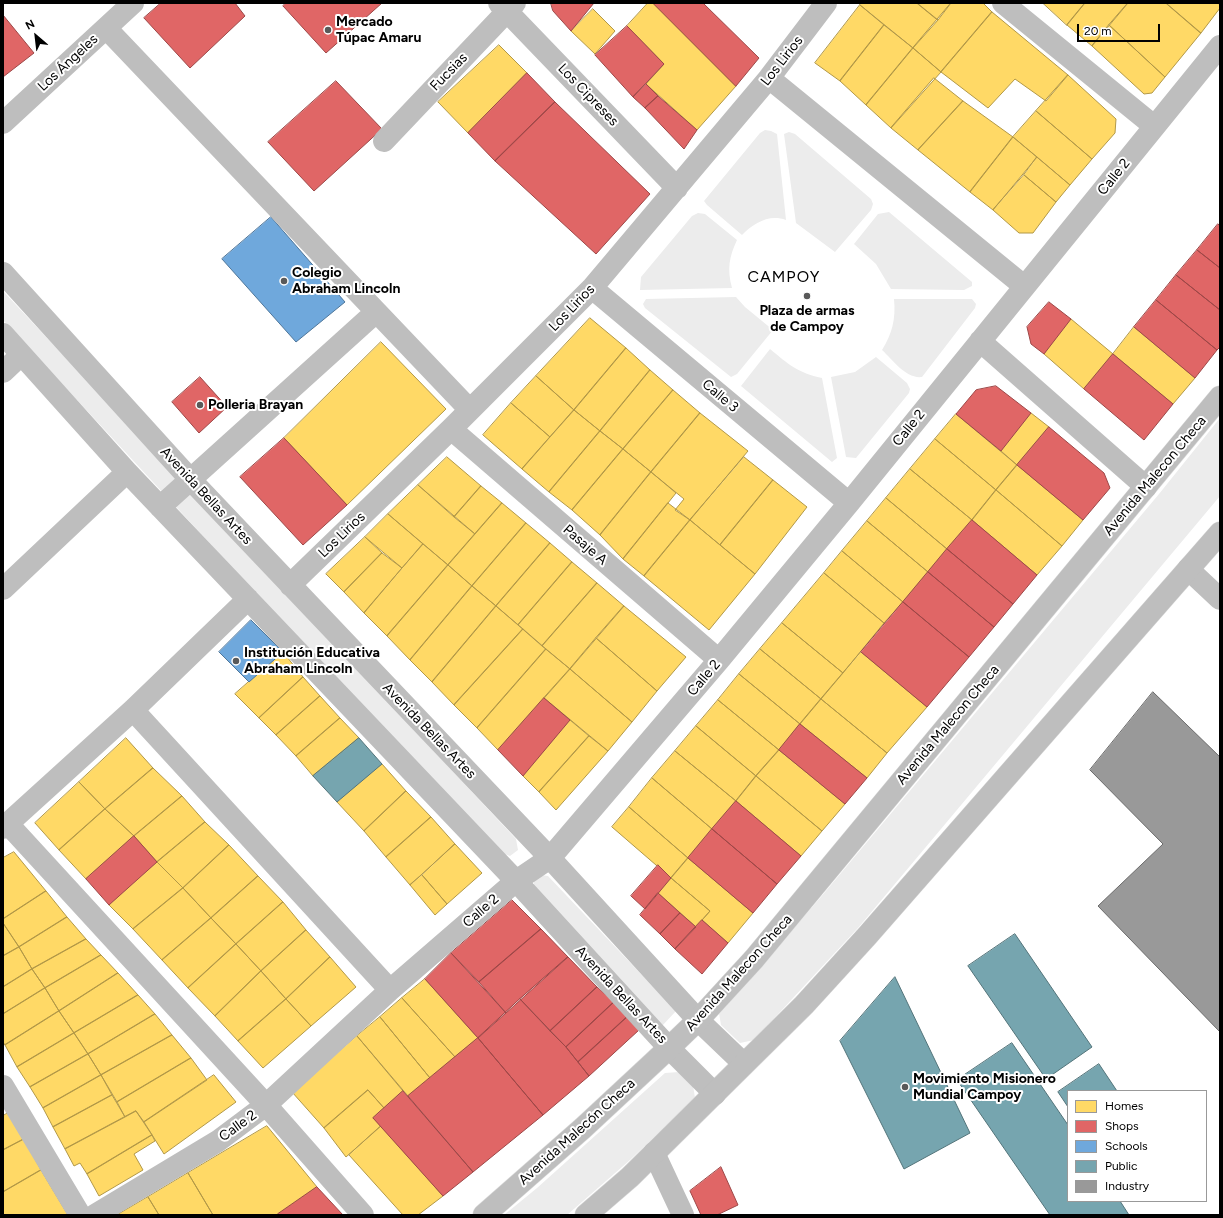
<!DOCTYPE html>
<html>
<head>
<meta charset="utf-8">
<style>
  body { margin:0 }
  #map { position:relative; width:1223px; height:1218px; overflow:hidden; background:#fff; font-family:Figtree,sans-serif }
  canvas { display:block }
  .frame { position:absolute; inset:0; border:4px solid #000; pointer-events:none }
  .legend { position:absolute; left:1067px; top:1090px; width:140px; height:112px; box-sizing:border-box; background:#fff; border:1px solid #999; margin:0; padding:5px 7px; list-style:none; font-size:12px; color:#000 }
  .legend li { display:flex; align-items:center; gap:8px; height:20px }
  .legend b { width:20px; border:1px solid #999 }
  .north { position:absolute; left:16px; top:16px; width:40px; height:40px; -webkit-text-stroke:3px #fff; paint-order:stroke; rotate:332deg; font-size:11px; font-weight:700; line-height:16px; text-align:center; color:#000 }
  .north::after { content:''; display:block; margin:auto; width:14px; height:18px; background:#000; clip-path:polygon(50% 0,100% 100%,50% 72%,0 100%) }
  .scale { position:absolute; left:1077px; top:24px; width:83px; height:18px; box-sizing:border-box; border:2px solid #000; border-top:0; padding-left:5px; font-size:12px; line-height:14px; white-space:nowrap; color:#000; -webkit-text-stroke:3px #fff; paint-order:stroke }
</style>
</head>
<body>
<div id="map">
<canvas width="1223" height="1218"></canvas>
<div class="frame"></div>
<ul class="legend">
<li><b style="height:11px;background:#ffd966"></b>Homes</li>
<li><b style="height:11px;background:#e06666"></b>Shops</li>
<li><b style="height:11px;background:#6fa8dc"></b>Schools</li>
<li><b style="height:11px;background:#76a5af"></b>Public</li>
<li><b style="height:11px;background:#999"></b>Industry</li>
</ul>
<div class="north">N</div>
<div class="scale">20 m</div>
</div>
<script>
const ctx = document.querySelector('canvas').getContext('2d');
ctx.lineJoin = 'round';
function fill(path, color) { ctx.fillStyle = color; ctx.fill(path, 'evenodd'); }
function trace(path, color, width, dash) { ctx.strokeStyle = color; ctx.lineWidth = width; ctx.lineCap = dash ? 'butt' : 'round'; ctx.setLineDash(dash || []); ctx.stroke(path); }
function label(font, color, halo, rows, align = 'center') {
  ctx.font = font + ' Figtree,sans-serif'; ctx.lineWidth = 4; ctx.setLineDash([]); ctx.textBaseline = 'middle'; ctx.strokeStyle = halo; ctx.fillStyle = color; for (const [text, x, y, turn = 0] of rows) {
    ctx.save(); ctx.translate(x, y); ctx.rotate((+turn || 0) * Math.PI / 180); ctx.textAlign = isNaN(turn) ? turn : align; if (halo) ctx.strokeText(text, 0, 0); ctx.fillText(text, 0, 0); ctx.restore();
  }
}
fill(new Path2D(`
  M765,130L771,131L777,134L786,220C769,214 754,223 742,235L707,205L704,201L760,133Z
  M789,132L795,134L871,199L873,204L871,210L835,252L796,223L784,134Z
  M889,212L972,282V286L964,290L891,289L876,264L854,244L878,214Z
  M698,213L705,214L737,240C729,257 727,269 732,288L640,290L641,277L692,216Z
  M3,291L516,839L518,850L510,856L502,853L253,590L3,320Z
  M736,297L745,307L773,330L737,374L731,377L645,308L643,304L646,299Z
  M894,299H972L976,304L975,308L922,377C906,379 893,360 882,350C892,334 896,319 894,299Z
  M770,349C788,364 798,373 822,378L837,458L832,462L741,386Z
  M876,357L907,383L910,389L909,393L856,458L846,457L831,377L855,372Z
  M1220,418V496L858,928L754,1040L740,1043L721,1025L719,1013L820,898L1159,494Z
  M541,875L548,876L676,1011L662,1026L534,887V879Z
  M679,1072L693,1085L695,1098L630,1160L567,1215H504L537,1188L665,1073Z`), '#ececec');
const homes = new Path2D(`
  M648,3H653L736,86L697,130L646,84L664,64L627,26Z
  M861,3H917L938,20L913,48L860,5Z
  M917,3H951L938,20Z
  M951,3H983L992,12L941,72L913,48Z
  M1043,3H1085L1067,25Z
  M1085,3H1128L1092,46L1067,25Z
  M1128,3H1166L1201,33L1165,77L1109,25Z
  M1166,3H1219L1220,8L1201,33Z
  M860,5L884,25L840,81L815,63Z
  M593,9L615,31L595,54L571,31Z
  M992,12L1068,75L1046,101L1015,79L988,108L941,72Z
  M884,25L913,48L866,105L840,81Z
  M1109,25L1165,77L1152,93L1144,94L1092,46Z
  M499,45L527,73L468,133L438,102Z
  M913,48L941,72L891,128L866,105Z
  M1068,75L1116,119L1115,133L1092,159L1036,111Z
  M934,78L963,101L918,150L891,128Z
  M963,101L1013,137L970,192L918,150Z
  M1036,111L1092,159L1070,185L1013,137Z
  M1013,137L1037,157L993,210L970,192Z
  M1037,157L1070,185L1056,202L1024,175Z
  M1024,175L1056,202L1033,233H1019L993,210Z
  M590,318L626,348L574,410L536,376Z
  M1071,319L1113,354L1084,389L1044,354Z
  M1134,327L1195,378L1173,404L1113,354Z
  M381,342L446,409L347,505L284,438Z
  M626,348L650,370L600,431L574,410Z
  M650,370L673,390L623,449L600,431Z
  M536,376L574,410L550,437L511,403Z
  M673,390L700,413L651,472L623,449Z
  M511,403L550,437L522,469L483,435Z
  M574,410L600,431L549,492L522,469Z
  M700,413L748,451L690,520L675,510L684,499L651,472Z
  M1031,413L1049,427L1017,465L1001,451Z
  M956,414L1017,465L996,490L935,439Z
  M600,431L623,449L572,510L549,492Z
  M935,439L996,490L972,520L910,469Z
  M623,449L651,472L600,535L572,510Z
  M447,457L481,486L454,517L418,485Z
  M744,457L773,480L720,545L690,520Z
  M1017,465L1083,520L1062,546L996,490Z
  M910,469L972,520L947,549L886,498Z
  M651,472L676,493L623,559L600,535Z
  M773,480L807,507L755,574L720,545Z
  M418,485L475,534L448,565L388,514Z
  M481,486L502,503L475,534L454,517Z
  M996,490L1062,546L1037,575L972,520Z
  M886,498L947,549L928,572L867,521Z
  M502,503L526,523L472,586L448,565Z
  M668,503L690,520L644,576L623,559Z
  M388,514L423,544L402,568L365,537Z
  M690,520L755,574L709,630L644,576Z
  M867,521L928,572L903,602L842,551Z
  M526,523L550,543L496,606L472,586Z
  M365,537L382,553L344,592L326,574Z
  M550,543L572,562L518,625L496,606Z
  M423,544L448,565L387,636L364,613Z
  M842,551L903,602L884,623L824,573Z
  M382,553L402,568L364,613L344,592Z
  M572,562L597,583L542,646L518,625Z
  M448,565L472,586L410,660L387,636Z
  M824,573L884,623L843,673L782,623Z
  M597,583L624,606L570,669L542,646Z
  M472,586L496,606L432,682L410,660Z
  M496,606L523,629L454,705L432,682Z
  M624,606L686,657L657,691L596,638Z
  M782,623L843,673L821,699L760,649Z
  M523,629L546,649L477,728L454,705Z
  M596,638L657,691L632,722L570,669Z
  M546,649L570,669L498,750L477,728Z
  M760,649L821,699L800,724L739,674Z
  M283,652L303,677L259,718L235,694Z
  M861,652L927,707L887,753L821,699Z
  M570,669L632,722L608,751L544,698Z
  M739,674L800,724L779,750L718,700Z
  M303,677L320,696L276,735L259,718Z
  M320,696L340,718L296,756L276,735Z
  M821,699L887,753L867,778L800,724Z
  M718,700L779,750L756,776L696,726Z
  M340,718L359,738L313,776L296,756Z
  M570,720L589,736L539,792L523,776Z
  M696,726L756,776L736,801L675,751Z
  M589,736L608,751L556,810L539,792Z
  M126,738L153,768L105,809L79,782Z
  M779,750L845,804L822,831L756,776Z
  M675,751L736,801L712,829L652,778Z
  M382,764L406,791L364,831L337,802Z
  M153,768L182,796L134,836L105,809Z
  M756,776L822,831L801,856L736,801Z
  M652,778L712,829L688,858L629,807Z
  M79,782L105,809L59,850L35,823Z
  M406,791L431,817L386,857L364,831Z
  M182,796L205,822L157,862L134,836Z
  M629,807L688,858L671,878L612,827Z
  M105,809L134,836L86,879L59,850Z
  M431,817L455,844L410,885L386,857Z
  M205,822L229,845L183,888L157,862Z
  M455,844L482,873L447,904L422,875Z
  M229,845L258,876L211,918L183,888Z
  M14,852L46,891L3,919V858Z
  M688,858L753,913L728,943L702,920L710,911L671,878Z
  M157,862L183,888L133,929L109,905Z
  M422,875L447,904L435,915L410,885Z
  M258,876L283,902L236,944L211,918Z
  M671,878L710,911L696,927L658,893Z
  M183,888L211,918L162,960L133,929Z
  M46,891L67,917L19,947L3,923V919Z
  M283,902L306,930L261,971L236,944Z
  M67,917L86,939L32,969L19,947Z
  M211,918L236,944L188,988L162,960Z
  M3,923L19,947L3,956Z
  M306,930L330,957L286,999L261,971Z
  M86,939L101,955L45,988L32,969Z
  M236,944L261,971L215,1016L188,988Z
  M19,947L32,969L3,987V956Z
  M101,955L118,973L59,1011L45,988Z
  M330,957L356,987L311,1026L286,999Z
  M32,969L45,988L3,1014V987Z
  M261,971L286,999L238,1041L215,1016Z
  M118,973L138,995L74,1033L59,1011Z
  M425,979L478,1038L455,1057L402,998Z
  M45,988L59,1011L5,1045L3,1042V1014Z
  M138,995L155,1014L88,1054L74,1033Z
  M402,998L455,1057L430,1078L380,1017Z
  M286,999L311,1026L263,1068L238,1041Z
  M59,1011L74,1033L17,1067L5,1045Z
  M155,1014L172,1035L101,1075L88,1054Z
  M380,1017L430,1078L408,1096L357,1036Z
  M74,1033L88,1054L30,1087L17,1067Z
  M172,1035L191,1058L117,1102L101,1075Z
  M357,1036L403,1091L384,1108L368,1090L324,1128L292,1092Z
  M88,1054L101,1075L43,1108L30,1087Z
  M191,1058L207,1080L144,1122L136,1111L125,1117L117,1102Z
  M101,1075L112,1095L53,1127L43,1108Z
  M214,1075L236,1102L164,1154L144,1122Z
  M368,1090L384,1108L373,1118L381,1126L346,1157L324,1128Z
  M112,1095L125,1117L65,1149L53,1127Z
  M136,1111L152,1135L87,1174L80,1163L74,1166L65,1149Z
  M8,1113L24,1139L3,1150V1116Z
  M267,1126L317,1187L277,1215H213L188,1173Z
  M381,1126L443,1196L418,1215H403L349,1155Z
  M152,1135L155,1141L134,1154L143,1170L99,1196L87,1174Z
  M24,1139L41,1170L3,1192V1150Z
  M41,1170L68,1215H3V1192Z
  M188,1173L213,1215H159L148,1197Z
  M148,1197L159,1215H117Z`);
fill(homes, '#ffd966');
trace(homes, '#b29847', 1);
const shops = new Path2D(`
  M161,3H235L245,16L190,68L144,18Z
  M286,3H382L326,53L283,6Z
  M551,3H594L571,31L553,11Z
  M653,3H703L759,58L736,86Z
  M3,15L34,53L3,77Z
  M627,26L664,64L633,97L595,55Z
  M527,73L555,102L495,161L468,133Z
  M336,81L382,129L314,191L268,142Z
  M646,84L658,96L645,108L633,97Z
  M658,96L697,130L684,149L645,108Z
  M555,102L650,194L596,254L495,161Z
  M1218,224L1220,226V268L1197,250Z
  M1197,250L1220,268V310L1176,275Z
  M1176,275L1220,310V347L1217,350L1156,300Z
  M1156,300L1217,350L1195,378L1134,327Z
  M1049,302L1071,319L1044,354L1031,344L1027,327Z
  M1113,354L1173,404L1144,440L1084,389Z
  M200,377L227,407L199,433L172,402Z
  M996,386L1031,413L1001,451L956,414L976,390Z
  M1049,427L1104,473L1110,488L1083,520L1017,465Z
  M284,438L347,505L303,545L240,477Z
  M972,520L1037,575L1013,604L947,549Z
  M947,549L1013,604L994,627L928,572Z
  M928,572L994,627L969,657L903,602Z
  M903,602L969,657L927,707L861,652Z
  M544,698L570,720L523,776L498,750Z
  M800,724L867,778L845,804L779,750Z
  M736,801L801,856L777,884L712,829Z
  M712,829L777,884L753,913L688,858Z
  M134,836L157,862L109,905L86,879Z
  M658,865L671,878L645,909L631,896Z
  M658,893L680,913L660,934L640,915Z
  M512,900L541,929L479,982L451,953Z
  M680,913L696,927L675,949L660,934Z
  M702,920L728,943L702,974L675,949Z
  M541,929L568,957L506,1013L479,982Z
  M451,953L506,1013L478,1038L425,979Z
  M568,957L597,987L550,1031L520,999Z
  M597,987L614,1002L566,1047L550,1031Z
  M520,999L566,1047L589,1076L543,1115L478,1038Z
  M614,1002L627,1017L578,1062L566,1047Z
  M627,1017L639,1030L589,1076L578,1062Z
  M478,1038L543,1115L473,1172L408,1096Z
  M403,1091L473,1172L443,1196L373,1118Z
  M721,1167L738,1205L717,1215H701L690,1191Z
  M317,1187L343,1215H279L278,1214Z`);
fill(shops, '#e06666');
trace(shops, '#9d4747', 1);
const schools = new Path2D(`
  M271,217L345,302L296,342L222,259Z
  M251,620L283,652L249,682L219,652Z`);
fill(schools, '#6fa8dc');
trace(schools, '#4e769a', 1);
const public = new Path2D(`
  M359,738L382,764L337,802L313,776Z
  M1015,934L1092,1047L1046,1079L968,966Z
  M895,977L970,1133L904,1169L840,1041Z
  M1012,1043L1068,1125V1201H1120L1129,1215H1050L957,1080Z
  M1099,1064L1117,1091H1068V1107L1058,1092Z`);
fill(public, '#76a5af');
trace(public, '#53747a', 1);
const industry = new Path2D(`
  M1153,692L1220,757V1032L1098,906L1163,844L1090,770Z`);
fill(industry, '#999');
trace(industry, '#6b6b6b', 1);
const major = new Path2D(`
  M484,1215L583,1128L669,1048L698,1020L754,959L1220,397
  M586,1215L630,1177L804,1005L867,936L1220,533`);
trace(major, '#dbdbdb', 23);
trace(new Path2D(`
  M499,3L677,188
  M1003,3L1154,126
  M106,28L470,410
  M769,78L1024,286
  M3,123L133,3
  M384,141L515,3
  M3,273L190,479L550,858L698,1020L744,1064
  M592,288L849,503
  M3,334L127,472L516,881L669,1048L715,1094
  M980,341L1146,487
  M3,372L21,355
  M451,429L719,660
  M160,507L376,312
  M1188,569L1220,599
  M290,585L451,429L592,288L769,78L826,3
  M3,589L127,472
  M133,710L390,990
  M8,824L266,1105L363,1215
  M3,828L133,710L248,599
  M3,1086L80,1215
  M654,1153L683,1215
  M95,1215L218,1141L266,1105L390,990L516,881L550,858L719,660L849,503L1220,46`), '#bebebe', 22);
trace(major, '#bebebe', 22);
for (const [x, y, r, color] of [
  [328,30,4,"#595959"],
  [284,281,4,"#595959"],
  [807,296,4,"#595959"],
  [200,405,4,"#595959"],
  [236,661,4,"#595959"],
  [905,1087,4,"#595959"]
]) { const dot = new Path2D(); dot.arc(x, y, r, 0, 2 * Math.PI); ctx.fillStyle = color; ctx.fill(dot); trace(dot, '#fff', 1.5); }
label('bold 14px', '#000', '#fff', [
  ["Mercado",336,22],
  ["Túpac Amaru",336,38],
  ["Colegio",292,273],
  ["Abraham Lincoln",292,289],
  ["Plaza de armas",807,311,"center"],
  ["de Campoy",807,327,"center"],
  ["Polleria Brayan",208,405],
  ["Institución Educativa",244,653],
  ["Abraham Lincoln",244,669],
  ["Movimiento Misionero",913,1079],
  ["Mundial Campoy",913,1095]
], 'left');
label('14px', '#000', '#fff', [
  ["Los Lirios",782,61,-52],
  ["Los Ángeles",68,63,-43],
  ["Fucsias",449,72,-46],
  ["Los Cipreses",588,95,46],
  ["Calle 2",1114,177,-51],
  ["Los Lirios",572,308,-46],
  ["Calle 3",720,396,40],
  ["Calle 2",909,428,-51],
  ["Avenida Malecon Checa",1155,476,-50],
  ["Avenida Bellas Artes",206,496,47],
  ["Los Lirios",342,535,-44],
  ["Pasaje A",585,545,41],
  ["Calle 2",704,678,-50],
  ["Avenida Malecon Checa",948,725,-50],
  ["Avenida Bellas Artes",429,731,46],
  ["Calle 2",481,911,-41],
  ["Avenida Malecon Checa",739,973,-48],
  ["Avenida Bellas Artes",621,995,47],
  ["Calle 2",238,1126,-36],
  ["Avenida Malecón Checa",577,1132,-42]
]);
ctx.letterSpacing = '1px';
label('16px', '#000', '#fff', [
  ["CAMPOY",784,277]
]);
ctx.letterSpacing = '0px';
</script>
</body>
</html>
